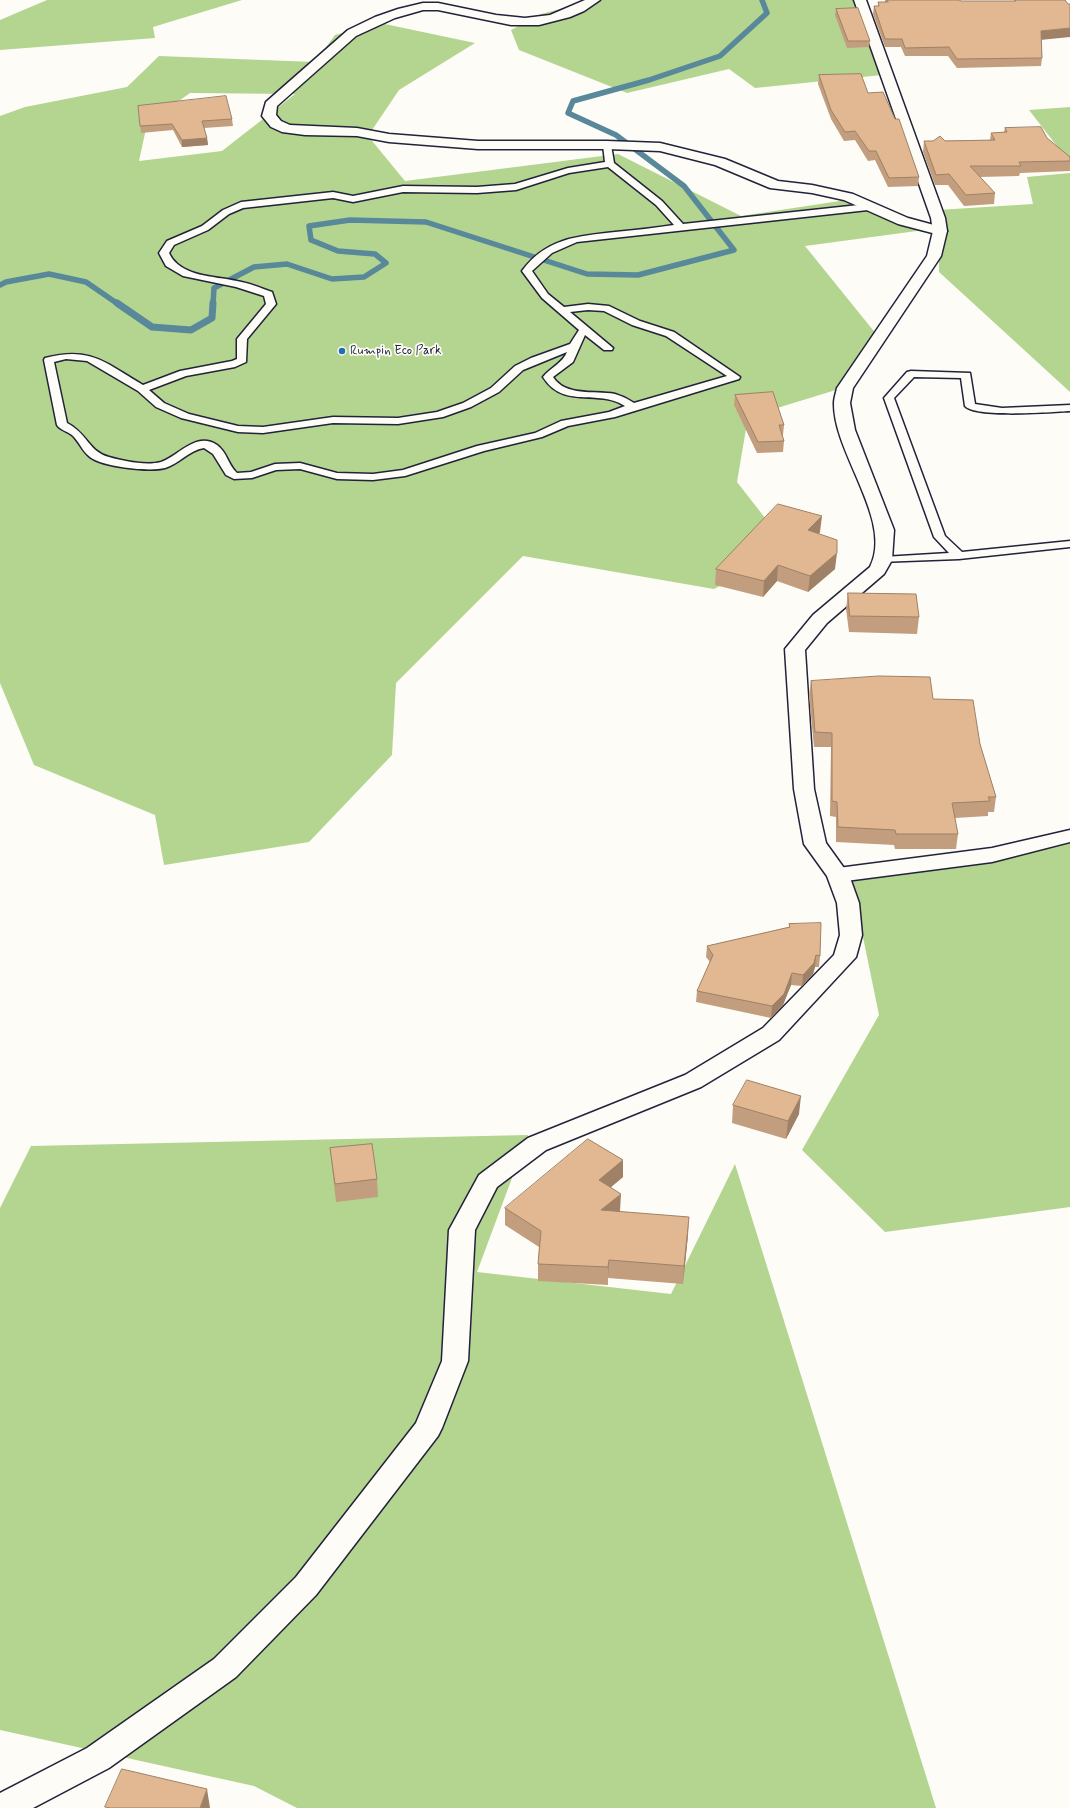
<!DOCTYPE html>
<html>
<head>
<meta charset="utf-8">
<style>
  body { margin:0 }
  canvas { display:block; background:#fdfcf7 }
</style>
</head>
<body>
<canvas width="1070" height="1808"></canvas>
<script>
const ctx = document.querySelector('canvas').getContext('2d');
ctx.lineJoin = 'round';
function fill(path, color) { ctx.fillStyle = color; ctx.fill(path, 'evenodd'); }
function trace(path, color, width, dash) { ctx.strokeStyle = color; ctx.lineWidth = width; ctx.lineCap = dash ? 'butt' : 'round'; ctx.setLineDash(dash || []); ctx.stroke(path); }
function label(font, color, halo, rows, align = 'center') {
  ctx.font = font + ' Mynerve,sans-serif'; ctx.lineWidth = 3.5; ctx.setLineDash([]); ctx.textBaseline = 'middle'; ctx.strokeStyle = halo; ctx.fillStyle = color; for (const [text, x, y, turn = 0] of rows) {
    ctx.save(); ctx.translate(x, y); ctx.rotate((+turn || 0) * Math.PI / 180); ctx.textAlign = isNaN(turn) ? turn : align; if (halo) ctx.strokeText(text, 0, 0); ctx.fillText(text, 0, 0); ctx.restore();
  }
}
fill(new Path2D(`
  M47,0H242L153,27L155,38L0,50V20Z
  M594,0H858L882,75L755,88L729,69L627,93L519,50L511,30L541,14Z
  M380,23L475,43L399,90L368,136L405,181L618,154L741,216L853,199L938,228V210L1033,204L1027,177L1070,173V392L939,272V228L805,246L881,340L839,389L748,417L737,482L790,550L714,589L523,556L396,683L392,755L309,842L164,865L155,815L34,765L0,683V116L25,107L127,87L159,56L315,62L335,35ZM190,93L295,94L222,151L139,161L147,124Z
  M1070,107V163L1029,110Z
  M1070,836V1207L885,1232L802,1150L879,1015L849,869Z
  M528,1135L477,1272L671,1294L735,1164L936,1808H297L254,1786L0,1730V1208L31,1146Z`), '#b4d58f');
trace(new Path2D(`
  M0,285L6,282L49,274L86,282L118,304
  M213,304L214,288L254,267L287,264L332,279L364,277L386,263L375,254L338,251L311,240L309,226L350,220L426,222L587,274L638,275L734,250L684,186L616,135L568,113L573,101L649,80L720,56L767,13L762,0`), '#58889a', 5.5);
trace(new Path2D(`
  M117,303L152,327L191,330L212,318L213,303`), '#58889a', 7);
const service = new Path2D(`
  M607,142L611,145L614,163L662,201L683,224L868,204L873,207L868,210L577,242L552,253L532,271L548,294L564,307L588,304L609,306L640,321L674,332L740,377L739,379L615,417L568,426L542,437L484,451L405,476L373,480L337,479L300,469L276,470L252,478L234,479L226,475L213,454L204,448C189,450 179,464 165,468C149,472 103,467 90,457C82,451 79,441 72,435C67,431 60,430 57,425L44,360L45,358C91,346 105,363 143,385L180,371L232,361L237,359V339L266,304L264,296L236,287L183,276L166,266L159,253L167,241L202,226L223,210L241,202L333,192L353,196L403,186L477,187L515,184L568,168L605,162L603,145ZM608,167L656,205L674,225C654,228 635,230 615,232C578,236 546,238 522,271L542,298L579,330L570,344L531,358L515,366L491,388L463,403L437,412L398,418L333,417L263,427L238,426L189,414L164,403L149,390L186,376L235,367L246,362L247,339L276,304L272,292C261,288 249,283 237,281C214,276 180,277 169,253L174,245L208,230L229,214L243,208L333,198L353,202L403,192L477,193L516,190L569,173ZM588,310L604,311L632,325L666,336L727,376L634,403C628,399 622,396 615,394C594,390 566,397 553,377L573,362L585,335L604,350H612L613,348L570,312ZM567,352C563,363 550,368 543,377C564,410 597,388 625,406L609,412L561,421L535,433L477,446L403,470L373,474L337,473L300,463L275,464L251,472L237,473C228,465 227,452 217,445C196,431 179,456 161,462C146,466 123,461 109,457C89,452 87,433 67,423L54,362L66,359L87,361L138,391L156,407L181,418L238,432L263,433L333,423L398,424L443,417L471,407L499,392L523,370Z
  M911,371L970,373L975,404L1002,408L1070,405V411C1052,412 975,418 965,406L961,378L914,377L894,398L945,536L962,552L1070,541V547L959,559L879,562L877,560L879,558L883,557L949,553L934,537L884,398L907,372Z`);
const minor = new Path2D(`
  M585,0H600L584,11L570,17L539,25H511L438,10H423L395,18L356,36L277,106L276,115L281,121L290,125L357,128L389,134L478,141H607L660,143L725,159L778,181L812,185L853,194L908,218L945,228L947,231L945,234L940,235L898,224L844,200L812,193L770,188L715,165L660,151L607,149H478L389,142L357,136L305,135L282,132L271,127L262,116L266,102L348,30L375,17L398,9L423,3H438L496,15L525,18L550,15Z
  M1070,830V842L992,862L838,882L830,880L827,875L830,870L838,868L992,848Z`);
const secondary = new Path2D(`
  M854,0H866L945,218L947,231L941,256L853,388L850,403L855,430L894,530L892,560L884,574L827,623L805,650L814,789L826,843L849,875L859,903L862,935L856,957L779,1040L701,1087L546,1150L497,1187L475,1230L468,1361L442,1428L438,1436L316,1595L236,1677L109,1768L33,1808H0V1793L87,1748L214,1659L296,1577L416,1423L442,1361L449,1230L479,1175L528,1138L685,1075L763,1028L834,955L840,935L837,903L827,876L804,844L794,789L785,649L813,615L870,567C894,521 833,453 834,403C834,398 836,393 837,388L927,256L933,231L931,218Z`);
trace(service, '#22223b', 3);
trace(minor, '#22223b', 3);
trace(secondary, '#22223b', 3);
fill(service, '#fdfcf7');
fill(minor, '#fdfcf7');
fill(secondary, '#fdfcf7');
fill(new Path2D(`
  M885,0H959L961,1H1014V0H1065L1041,39L1042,58L1041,66L957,68L948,56H905L901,47H885L873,14L874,6H878V2H885Z
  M836,9L870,41L869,47L847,48L835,15Z
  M819,75L868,93L919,177L918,186L888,187L875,160L868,161L855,140L844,141L831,119L818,84Z
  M138,106L232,119L233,126L204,128L207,138L208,145L182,147L173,130L141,133Z
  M1005,128L1047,138L1070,157V171L1020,173L1019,176L980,177L995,193L994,204L964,206L948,185H935L923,152L924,141L990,140L991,133L1004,132Z
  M735,395L784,425L783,435H782L784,441L783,452L757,453L734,405Z
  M820,532L819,534L835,569L808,592L777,581L763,597L715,585L716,569Z
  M848,593L919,617L917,634L849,632L846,609Z
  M811,681L933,699L980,744L996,797L994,812H988V816L955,818L958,834L956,849H895L894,845L836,842V817L830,816L831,747H814L809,696Z
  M789,924L820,956L819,967H815L813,974L802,986L791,985L783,1005L771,1018L696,1002L697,991L710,962L706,957L707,946L789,927Z
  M733,1105L799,1114L786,1139L732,1123Z
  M330,1148L377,1179L378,1197L336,1202L332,1167Z
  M623,1160V1177L611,1187L620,1211L688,1235L683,1284L608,1278V1285L538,1281V1264L539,1247L505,1225V1208Z`), '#c29e7e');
fill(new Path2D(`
  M1070,28V37L1040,40L1041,31Z
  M207,138L208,145L182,147V140Z
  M822,516L820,532L807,547L808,530Z
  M837,553L835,569L808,592L810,576Z
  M778,565L777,581L763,597L764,581Z
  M816,955L815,967L813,974L802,986L803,975Z
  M792,973L791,985L783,1005L771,1018L772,1006Z
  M801,1096L799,1114L786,1139L788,1121Z
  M623,1160V1177L598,1198L599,1180Z
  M621,1194L620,1211L601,1228V1210Z
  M689,1217L688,1235L683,1284L684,1266Z
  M609,1260L608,1278V1285V1267Z
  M207,1789L210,1808H200Z`), '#9e8166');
const building = new Path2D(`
  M887,0H959L961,1H1016L1015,0H1065L1068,4H1070V28L1041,31L1042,58L957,59L949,47L905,48L902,39H885L874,6H879L878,2H888Z
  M858,8L870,41H848L836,9Z
  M861,74L868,93L883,92L895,119H899L919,177L889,178L876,151H869L855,131L845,132L831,110L819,75Z
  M226,96L232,119L202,121L207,138L182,140L172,124L140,126L138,106Z
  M1041,127L1047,138L1070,157V161L1019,162L1021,166H970L995,193L966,195L949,174L936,175L924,141H933L940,136L945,141L995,140L991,133L1007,132L1005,128Z
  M773,392L784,425H779L784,441L758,442L735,395Z
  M778,504L822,516L808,530L837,540V553L810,576L778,565L764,581L716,569Z
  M848,593L916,594L919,617L850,616Z
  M879,676L930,677L933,699L973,700L980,744L996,797H988L990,801L952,803L958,834H896L895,830L838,827L837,802L832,801V733L815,732L811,681Z
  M821,923L820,956L816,955L814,963L803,975L792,973L784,994L772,1006L697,991L713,955L707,946L790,927L789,924Z
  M747,1080L801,1096L788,1121L733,1105Z
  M588,1139L623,1160L599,1180L621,1194L601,1210L689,1217L684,1266L609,1260L608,1267L538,1264L541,1231L505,1208Z
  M372,1144L377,1179L335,1184L330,1148Z
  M122,1769L207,1789L200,1808H110L105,1807Z`);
fill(building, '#e1b892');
trace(building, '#9e8166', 1);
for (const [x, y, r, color] of [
  [342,351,4,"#1f6fb2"]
]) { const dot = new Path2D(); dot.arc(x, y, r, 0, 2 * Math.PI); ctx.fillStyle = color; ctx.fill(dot); trace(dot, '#fdfcf7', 1.5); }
label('13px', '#22223b', '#fdfcf7', [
  ["Rumpin Eco Park",350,351]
], 'left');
</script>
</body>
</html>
